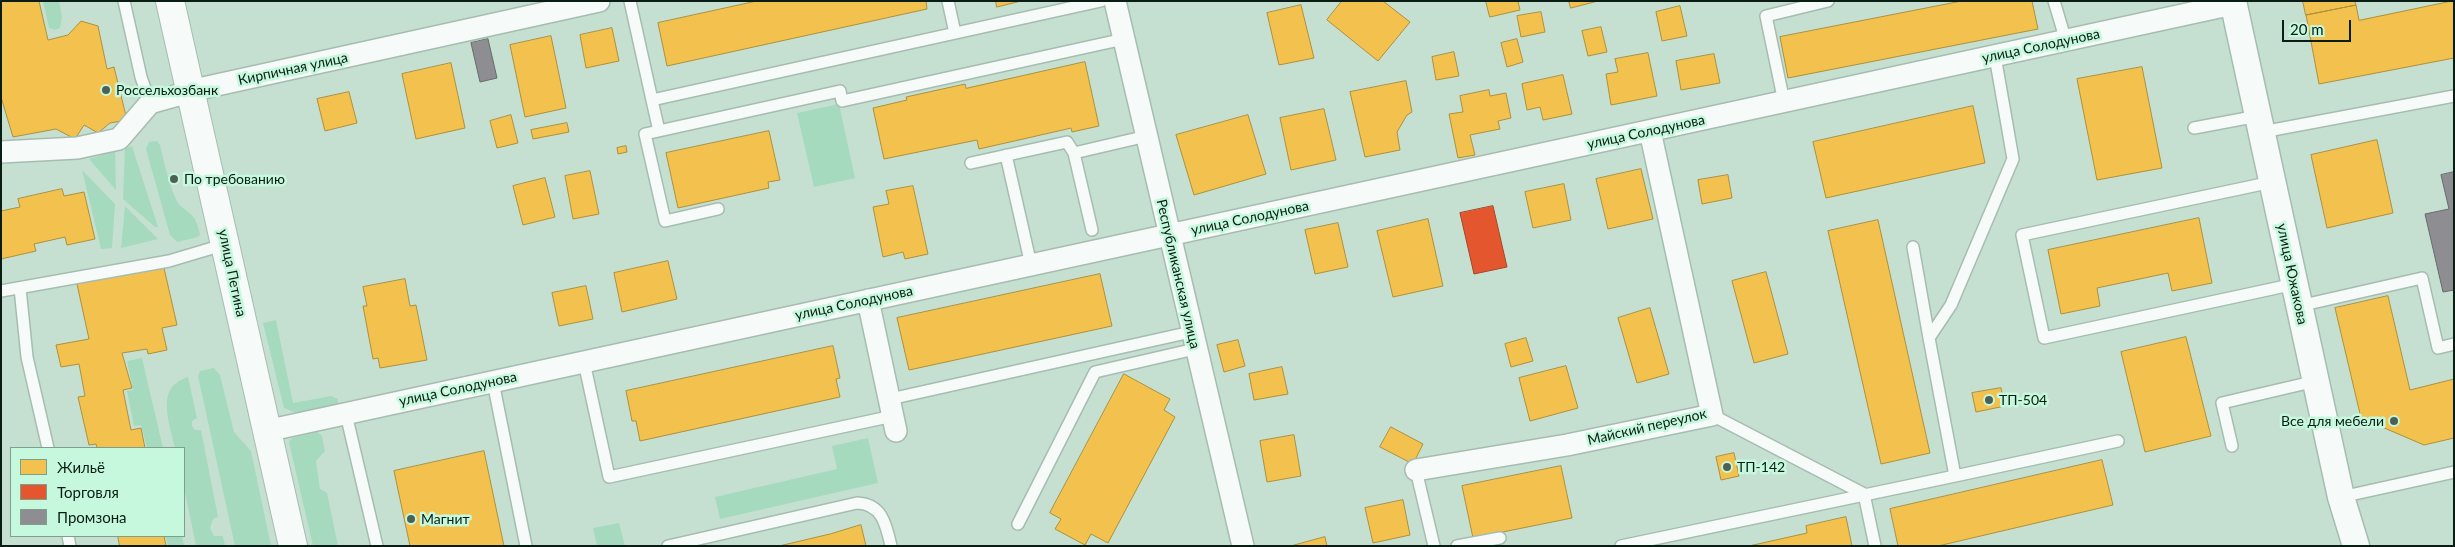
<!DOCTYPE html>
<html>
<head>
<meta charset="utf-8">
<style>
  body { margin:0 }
  #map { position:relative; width:2455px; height:547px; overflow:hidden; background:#c5e0d1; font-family:Lato,sans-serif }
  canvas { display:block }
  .frame { position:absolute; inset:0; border:2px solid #0a1d14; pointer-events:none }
  .legend { position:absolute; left:10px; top:447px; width:175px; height:90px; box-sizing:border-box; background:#c6f8dd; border:1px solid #7ba08d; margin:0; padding:6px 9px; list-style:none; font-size:15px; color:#0a1d14 }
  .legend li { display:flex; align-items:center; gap:10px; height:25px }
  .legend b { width:25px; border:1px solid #7ba08d }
  .scale { position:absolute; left:2282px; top:20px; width:69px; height:22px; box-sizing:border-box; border:2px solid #0a1d14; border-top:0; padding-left:6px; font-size:15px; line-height:18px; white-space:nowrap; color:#0a1d14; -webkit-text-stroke:4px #c6f8dd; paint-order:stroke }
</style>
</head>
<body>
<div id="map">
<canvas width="2455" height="547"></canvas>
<div class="frame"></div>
<ul class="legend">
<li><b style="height:14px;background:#f2c14e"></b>Жильё</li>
<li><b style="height:14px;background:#e4572e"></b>Торговля</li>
<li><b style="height:14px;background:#8d8d92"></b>Промзона</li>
</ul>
<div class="scale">20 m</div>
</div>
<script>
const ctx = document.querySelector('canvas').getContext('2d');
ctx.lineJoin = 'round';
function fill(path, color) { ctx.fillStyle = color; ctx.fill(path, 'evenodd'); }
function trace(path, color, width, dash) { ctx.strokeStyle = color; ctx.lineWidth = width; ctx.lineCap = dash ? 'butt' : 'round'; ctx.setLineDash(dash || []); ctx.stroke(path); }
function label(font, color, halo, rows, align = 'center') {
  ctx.font = font + ' Lato,sans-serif'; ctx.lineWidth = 5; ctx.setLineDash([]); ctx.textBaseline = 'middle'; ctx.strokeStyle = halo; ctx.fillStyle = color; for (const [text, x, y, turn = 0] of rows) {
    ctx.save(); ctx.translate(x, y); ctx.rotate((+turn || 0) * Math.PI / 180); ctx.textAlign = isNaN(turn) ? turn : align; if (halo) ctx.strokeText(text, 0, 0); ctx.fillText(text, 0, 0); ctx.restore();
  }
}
fill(new Path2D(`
  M43,1H59L62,17L60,28L55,30L49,28Z
  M839,104L855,178L814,187L797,113Z
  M157,141L160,145C164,162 168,181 175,197C182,215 195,206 200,235L198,237L177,242L170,235L146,149L149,142Z
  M132,146L158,227H155L123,199L125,148Z
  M115,151L116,190L89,159Z
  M82,170L115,204L112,248L101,249Z
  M125,206L158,239L121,248Z
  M276,320L293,403L331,396L338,399V405L298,414L284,408L263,323Z
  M142,358L163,448H147L141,425L134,426L127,391L133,390L127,361Z
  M214,368L220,375L234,432L251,451L271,546H235L198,376L200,371Z
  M188,377L197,418L192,421V426L195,430H201L218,517L213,519L210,528L214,536H223L225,546H196L184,487V448H175C170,423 154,387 188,377Z
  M317,432L322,436L325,451L316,461L320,489L327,493L338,546H313L289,442L292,438Z
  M868,438L878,483L720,519L715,497L837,469L832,446Z
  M619,523L625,546H597L593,528Z
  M165,536H182L184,546H168Z`), '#a5dabe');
const homes = new Path2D(`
  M1,1H39L48,40L68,35L81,21L98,26L107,69L114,67L127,120L110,123L98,133L84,125L75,139L56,129L13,137L1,97Z
  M757,1H926L927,9L667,66L658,23Z
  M996,1H1021L997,7Z
  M1342,1H1383L1410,22L1378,61L1327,20Z
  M1486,1H1518L1520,10L1490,17Z
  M1569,1H1598L1571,8Z
  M1962,1H2032L2038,29L1788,78L1780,37Z
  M2303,1H2355L2356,5L2306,15Z
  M2454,1V58L2319,84L2306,15L2356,5L2359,20Z
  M1301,5L1314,58L1279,65L1267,13Z
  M1680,6L1687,36L1662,41L1656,12Z
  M1541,12L1545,32L1521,37L1517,16Z
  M1601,27L1607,52L1588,56L1582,31Z
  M612,28L619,61L586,68L580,35Z
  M551,36L566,108L525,117L510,45Z
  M1517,39L1523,62L1507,67L1501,43Z
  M1454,52L1459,76L1436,80L1432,57Z
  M1648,53L1657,96L1611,105L1606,74L1618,72L1615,59Z
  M1714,54L1720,83L1681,90L1676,61Z
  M1085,62L1099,126L1072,132L1071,128L1067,129L979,149L977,140L884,159L873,108L907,100L906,97L965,84L966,88Z
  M451,63L465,128L416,139L402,74Z
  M2142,67L2162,168L2097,180L2077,79Z
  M1563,75L1572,114L1543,120L1540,107L1527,110L1522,84Z
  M1406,81L1412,112L1407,115L1397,132L1400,150L1365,157L1350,92Z
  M1489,90L1490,96L1506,93L1511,118L1498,121L1500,129L1470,135L1475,155L1458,158L1449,114L1463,112L1460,96Z
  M349,92L357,123L325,131L317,99Z
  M1973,106L1985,163L1826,198L1813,142Z
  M1324,109L1336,160L1291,170L1280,118Z
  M511,115L518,143L497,148L490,121Z
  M1248,115L1266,174L1194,195L1176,135Z
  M567,123L569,132L533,139L531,130Z
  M769,131L780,180L768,182L769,188L678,208L666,153Z
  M2377,140L2393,213L2327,228L2311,155Z
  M626,146L627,152L618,154L617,148Z
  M1641,169L1653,219L1608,229L1596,179Z
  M590,171L599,214L573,219L565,176Z
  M1728,175L1732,198L1702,204L1698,180Z
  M545,178L555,217L523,225L513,186Z
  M1564,184L1571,220L1533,228L1525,192Z
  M913,186L928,254L905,259L903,252L883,257L873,207L889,204L886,191Z
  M62,189L64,196L84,192L95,239L67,245L65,237L34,244L36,251L1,259V211L20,207L18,199Z
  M2199,218L2212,283L2172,291L2168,273L2097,288L2100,306L2061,314L2048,250Z
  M1428,219L1443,286L1393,297L1377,231Z
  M1878,220L1930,453L1881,464L1828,231Z
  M1338,223L1348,267L1315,274L1305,230Z
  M668,261L677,299L622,312L614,273Z
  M164,268L177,325L162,328L167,350L148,354L147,349L122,353L132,388L123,390L131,430L141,428L145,448H97L96,444L89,445L78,397L85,396L79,364L61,367L56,345L89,339L77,284Z
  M1766,272L1788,354L1754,363L1732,281Z
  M1100,274L1112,326L909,370L897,318Z
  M405,279L410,306L416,305L427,360L380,368L378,358L373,359L363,306H367L363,287Z
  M586,286L593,319L559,326L552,293Z
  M2388,296L2410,390L2454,379V438L2424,445L2361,418L2335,308Z
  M1650,308L1669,374L1637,383L1618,318Z
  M2186,337L2211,436L2145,452L2121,352Z
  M1526,338L1533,361L1511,367L1505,344Z
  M1238,340L1245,366L1224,372L1217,345Z
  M833,346L840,378L836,379L840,397L640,441L636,421H632L626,391Z
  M1566,366L1578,408L1530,421L1519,378Z
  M1282,367L1288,394L1254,400L1249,374Z
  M1124,374L1170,399L1164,410L1175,417L1108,543L1091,534L1085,545L1055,529L1061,519L1050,513Z
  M2001,388L2005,406L1976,412L1972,393Z
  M1391,427L1423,444L1413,464L1380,447Z
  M1294,435L1301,476L1267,482L1260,441Z
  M484,451L504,546H410L394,471Z
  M1734,453L1739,476L1721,480L1716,457Z
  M2102,460L2113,505L1938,546H1898L1890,509Z
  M1561,466L1572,518L1473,538L1462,486Z
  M1403,500L1410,535L1373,543L1365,508Z
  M1846,517L1852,546H1749L1807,533L1806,526Z
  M861,525L866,546H779L830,534Z
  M118,536H164L166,546H120Z
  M1325,537L1327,546H1291Z`);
fill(homes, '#f2c14e');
trace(homes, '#ac903d', 1);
const shops = new Path2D(`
  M1493,206L1507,267L1474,274L1460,213Z`);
fill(shops, '#e4572e');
trace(shops, '#a34626', 1);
const industry = new Path2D(`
  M488,39L497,78L480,82L471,43Z
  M2454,172V290L2443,292L2425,214L2449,209L2441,175Z`);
fill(industry, '#8d8d92');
trace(industry, '#666b6c', 1);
const service = new Path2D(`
  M124,1L141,77L150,103
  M630,1L652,100L1101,1
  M948,1L955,33
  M2054,1L2066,41
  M652,100L659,131
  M1784,102L1766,16L1828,1
  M2194,128L2258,116
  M2262,132L2454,96
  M1074,153L1147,136
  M1006,155L1031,265
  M971,163L1067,142L1074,153L1092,230
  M2272,182L2022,235L2044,338L2295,284
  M718,209L665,221L645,134L840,91L842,101L1124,39
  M1913,247L1929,338
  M20,288L27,357L48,448
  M1,291L169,261L226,244
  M2299,306L2422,278L2438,348L2454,344
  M584,362L609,477L893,416
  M493,382L526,546
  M890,399L1191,332
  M346,414L377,546
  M1712,415L1864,494
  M2232,446L2222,403L2316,381
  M1416,470L1434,546
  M1955,476L2118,441
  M1864,494L1875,546
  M2341,497L2454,472
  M1018,524L1095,372L1195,349
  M68,536L70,546
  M668,546L857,503C882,504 886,524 891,546
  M1457,546L1500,538
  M1621,546L1955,476L1929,338L1951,305L2013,159L1995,56`);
const minor = new Path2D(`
  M1115,1L1243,546
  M1,152L77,148L119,139L150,103L203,88L599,1
  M868,300L896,431
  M266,431L2233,4
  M1416,470L1567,445L1712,415L1650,131`);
const tertiary = new Path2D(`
  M2233,1L2341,497L2356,546`);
const secondary = new Path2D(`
  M170,1L293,546`);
trace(service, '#a7bcb1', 14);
trace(minor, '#a7bcb1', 24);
trace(tertiary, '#a7bcb1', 29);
trace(secondary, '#a7bcb1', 30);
trace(service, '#f6faf8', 11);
trace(minor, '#f6faf8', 21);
trace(tertiary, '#f6faf8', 26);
trace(secondary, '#f6faf8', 28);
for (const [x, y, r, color] of [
  [106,90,5,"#4b6156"],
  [174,179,5,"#4b6156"],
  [1989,400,5,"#4b6156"],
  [2394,421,5,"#4b6156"],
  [1727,467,5,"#4b6156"],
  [411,519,5,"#4b6156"]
]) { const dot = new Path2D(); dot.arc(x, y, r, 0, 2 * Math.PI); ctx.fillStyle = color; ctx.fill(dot); trace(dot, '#c6f8dd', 2); }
label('14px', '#0a1d14', '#c6f8dd', [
  ["улица Солодунова",2041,46,-12],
  ["Кирпичная улица",293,69,-12],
  ["улица Солодунова",1646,132,-12],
  ["улица Солодунова",1250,218,-12],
  ["улица Петина",232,273,78],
  ["Республиканская улица",1178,274,77],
  ["улица Южакова",2292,274,78],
  ["улица Солодунова",854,303,-12],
  ["улица Солодунова",458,389,-12],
  ["Майский переулок",1647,427,-13]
]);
label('14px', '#0a1d14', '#c6f8dd', [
  ["Россельхозбанк",116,90],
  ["По требованию",184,179],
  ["ТП-504",1999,400],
  ["Все для мебели",2384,421,"right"],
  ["ТП-142",1737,467],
  ["Магнит",421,519]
], 'left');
</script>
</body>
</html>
